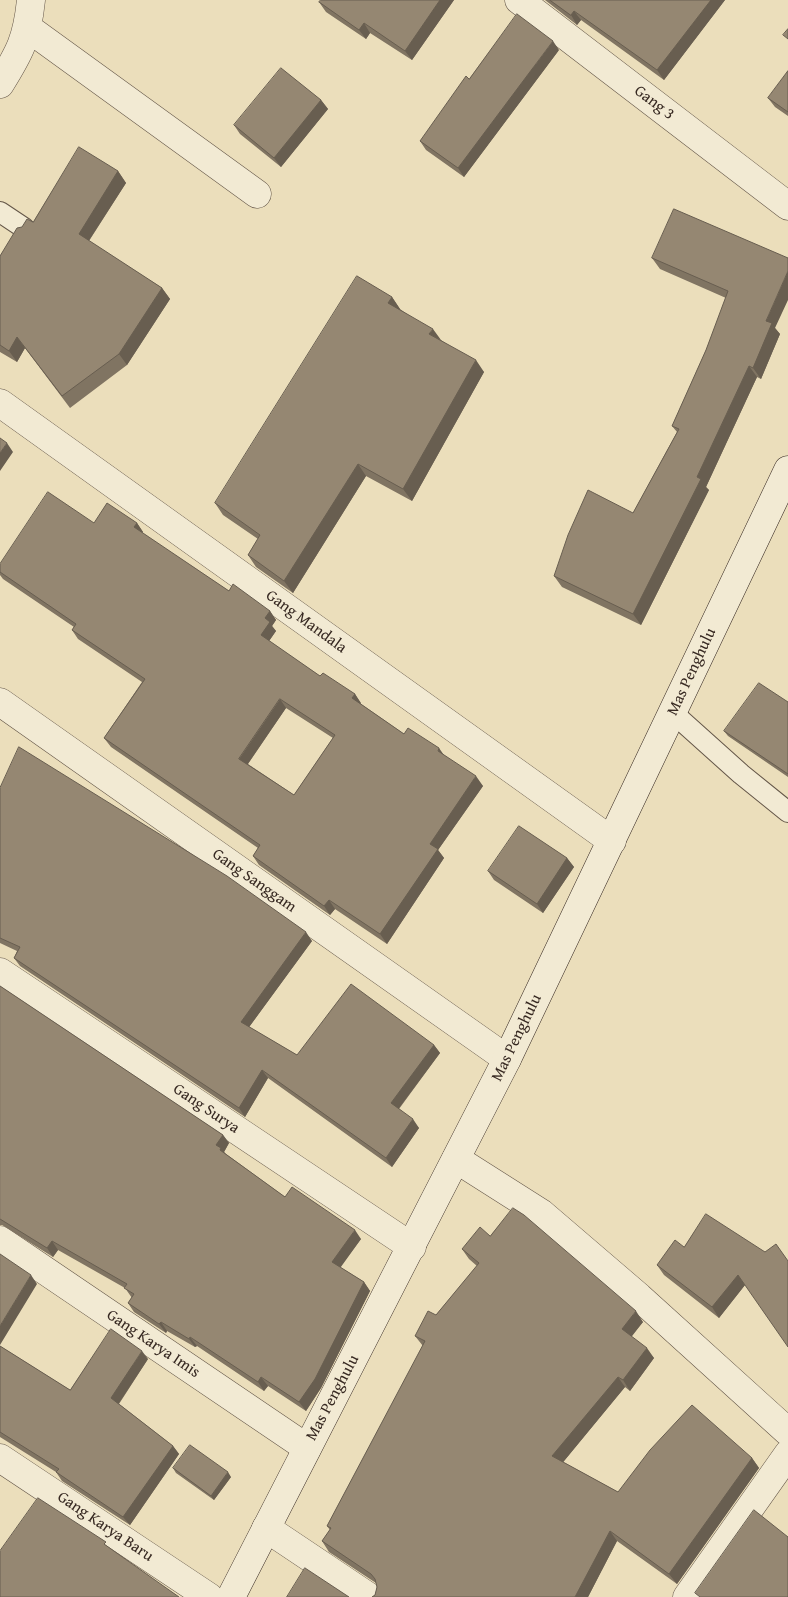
<!DOCTYPE html>
<html>
<head>
<meta charset="utf-8">
<style>
  body { margin:0 }
  canvas { display:block; background:#ebdebb }
</style>
</head>
<body>
<canvas width="788" height="1597"></canvas>
<script>
const ctx = document.querySelector('canvas').getContext('2d');
ctx.lineJoin = 'round';
function trace(path, color, width, dash) { ctx.strokeStyle = color; ctx.lineWidth = width; ctx.lineCap = dash ? 'butt' : 'round'; ctx.setLineDash(dash || []); ctx.stroke(path); }
function fill(path, color) { ctx.fillStyle = color; ctx.fill(path, 'evenodd'); }
function label(font, color, halo, rows, align = 'center') {
  ctx.font = font + ' "Gentium Book Plus",serif'; ctx.lineWidth = 4; ctx.setLineDash([]); ctx.textBaseline = 'middle'; ctx.strokeStyle = halo; ctx.fillStyle = color; for (const [text, x, y, turn = 0] of rows) {
    ctx.save(); ctx.translate(x, y); ctx.rotate((+turn || 0) * Math.PI / 180); ctx.textAlign = isNaN(turn) ? turn : align; if (halo) ctx.strokeText(text, 0, 0); ctx.fillText(text, 0, 0); ctx.restore();
  }
}
const lane = new Path2D(`
  M0,212L24,228
  M673,713L741,774L788,812`);
const street = new Path2D(`
  M519,0L788,206
  M28,28L257,194
  M0,84C20,52 27,39 31,0
  M0,403L612,841
  M0,702L507,1059
  M0,972L412,1247
  M456,1159L541,1213L639,1297L788,1432
  M0,1240L307,1448
  M0,1458L209,1597
  M266,1528L369,1597
  M687,1597L788,1454`);
const secondary = new Path2D(`
  M231,1597L507,1059L788,470`);
trace(lane, '#645648', 22);
trace(street, '#645648', 29);
trace(secondary, '#372922', 29);
trace(lane, '#f2ead3', 20);
trace(street, '#f2ead3', 28);
trace(secondary, '#f2ead3', 28);
fill(new Path2D(`
  M321,0H454L412,60L370,33L366,39L326,12L319,2Z
  M545,0H725L664,80L581,20L577,25Z
  M559,50L464,177L426,150L420,141Z
  M788,71V116L775,107L768,98Z
  M321,100L328,109L281,167L240,134L234,125Z
  M118,171L126,183L89,241L162,288L170,299L127,365L70,408L25,348L17,362L0,352V256L22,227L33,222Z
  M674,209L775,328L780,334L761,379L757,377L706,487L709,490L641,625L562,587L554,576L633,513L677,432L672,426L706,350L726,298L660,269L652,258Z
  M392,297L400,309L441,340L484,372L412,501L366,476L293,593L256,567L248,555L258,539L223,515L215,503Z
  M94,523H137L143,532L142,533L229,591L270,611L276,620L272,626L276,631L269,641L320,676L355,694L361,704L404,734L444,755L483,786L438,850L444,858L387,944L335,909L330,915L259,865L253,856L258,848L111,747L104,738L142,682L78,639L72,630L74,627L3,579L0,575V564ZM286,708L333,738L294,795L248,764Z
  M788,702V777L728,736L724,731Z
  M0,788L312,941L249,1027L297,1055L434,1045L440,1053L399,1109L419,1128L392,1167L268,1078L245,1117L20,966L14,958L17,951L0,943Z
  M567,858L574,867L543,913L494,880L488,871Z
  M0,986L223,1135L229,1143L224,1152L226,1154L285,1197L361,1239L340,1267L364,1282L370,1291L321,1388L306,1411L268,1386L264,1391L197,1346L195,1347L167,1331L166,1333L134,1312L128,1303L132,1298L125,1288L58,1250L53,1257L2,1225H0Z
  M490,1236L643,1322L631,1336L654,1358L630,1391L625,1387L563,1462L618,1492L752,1458L759,1468L677,1584L617,1541L588,1597H372L375,1595L377,1587L376,1583L329,1552L322,1541L330,1530L327,1526L423,1346L415,1336L436,1315L477,1266L469,1259L462,1249Z
  M684,1247L765,1252L745,1285L719,1318L664,1275L657,1265Z
  M0,1346L70,1390L148,1359L119,1404L173,1446L179,1454L130,1525L62,1481L56,1472L0,1437Z
  M173,1468L231,1477L214,1500L176,1473Z`), '#807462');
fill(new Path2D(`
  M440,0H454L412,60L405,51Z
  M711,0H725L664,80L657,70Z
  M574,11L581,20L577,25L571,15Z
  M364,23L370,33L366,39L359,30Z
  M553,41L559,50L464,177L458,168Z
  M321,100L328,109L281,167L274,158Z
  M118,171L126,183L86,245L79,234Z
  M788,271V300L775,328L780,334L761,379L753,368L766,321Z
  M162,288L170,299L127,365L119,354Z
  M392,297L400,309L397,314L388,303Z
  M433,329L441,340L429,334Z
  M17,337L25,348L17,362L9,351Z
  M476,360L484,372L412,501L403,489Z
  M749,366L757,377L706,487L709,490L641,625L633,614Z
  M7,443L13,452L0,471V453Z
  M358,464L366,476L293,593L284,581Z
  M137,523L143,532L140,536L134,527Z
  M270,611L276,620L272,626L276,631L267,644L261,635L265,618Z
  M355,694L361,703L359,707L352,698Z
  M280,699L286,708L245,768L239,759Z
  M439,748L446,758L438,751Z
  M476,776L483,786L438,850L444,858L387,944L380,934L430,844Z
  M567,858L574,867L543,913L537,904Z
  M329,900L335,909L330,915L324,906Z
  M306,932L312,941L247,1030L241,1022Z
  M434,1045L440,1053L396,1112L391,1103Z
  M262,1070L268,1078L245,1117L239,1108Z
  M413,1119L419,1128L392,1167L386,1158Z
  M223,1135L229,1143L224,1152L227,1156L226,1159L216,1145Z
  M355,1230L361,1239L338,1271L332,1262Z
  M52,1241L58,1250L53,1257L47,1248Z
  M31,1275L37,1284L0,1345V1326Z
  M738,1275L745,1285L719,1318L712,1307Z
  M364,1282L370,1291L321,1388L306,1411L299,1402Z
  M636,1311L643,1322L629,1340L622,1329Z
  M161,1322L167,1331L166,1333L159,1324Z
  M190,1337L197,1346L195,1347L189,1339Z
  M647,1348L654,1358L630,1391L623,1380Z
  M142,1351L148,1359L117,1406L111,1398Z
  M261,1377L268,1386L264,1391L258,1382Z
  M618,1377L625,1387L560,1466L552,1456Z
  M173,1446L179,1454L130,1525L123,1517Z
  M752,1458L759,1468L677,1584L669,1574Z
  M228,1472L231,1477L214,1500L211,1496Z
  M610,1531L617,1541L588,1597H575Z`), '#685e50');
const building = new Path2D(`
  M321,0H440L405,51L364,23L359,30L319,2Z
  M550,0H711L657,70L574,11L571,15Z
  M517,14L553,41L458,168L420,141L466,76L469,79Z
  M788,29V39L783,35Z
  M281,68L321,100L274,158L234,125Z
  M788,71V112L768,98Z
  M79,147L118,171L79,234L162,288L119,354L62,396L17,337L9,351L0,345V256L17,228L22,227L27,219L33,222Z
  M674,209L788,258V271L766,321L772,323L753,368L749,366L697,477L701,479L633,614L554,576L568,535L588,490L633,513L679,429L672,426L706,350L728,291L652,258Z
  M357,276L392,297L388,303L433,329L429,334L476,360L403,489L358,464L284,581L248,555L260,535L215,503Z
  M0,438L7,443L0,453Z
  M48,492L94,523L107,503L137,523L134,527L229,591L233,584L270,611L265,618L270,622L261,635L320,676L323,673L355,694L352,698L404,734L408,728L439,748L438,751L476,776L430,844L438,849L380,934L329,900L324,906L253,856L260,845L104,738L145,679L72,630L76,624L0,572V564ZM280,699L335,735L294,795L239,759Z
  M759,683L788,702V774L724,731Z
  M19,747L227,876L306,932L241,1022L297,1055L351,984L434,1045L391,1103L413,1119L386,1158L262,1070L239,1108L14,958L20,947L0,938V788Z
  M519,826L567,858L537,904L488,871Z
  M0,986L223,1135L216,1145L221,1148L220,1150L285,1197L292,1187L355,1230L332,1262L364,1282L315,1379L299,1402L261,1377L258,1382L190,1337L189,1339L161,1322L159,1324L128,1303L134,1294L124,1288L127,1284L52,1241L47,1248L0,1219Z
  M513,1208L524,1215L636,1311L622,1329L647,1348L623,1380L618,1377L552,1456L618,1492L650,1450L692,1405L752,1458L669,1574L610,1531L575,1597H372L375,1595L377,1587L375,1579L371,1574L322,1541L331,1528L327,1526L425,1341L415,1336L428,1311L436,1315L479,1263L462,1249L480,1227L490,1236Z
  M706,1214L765,1252L776,1244L788,1261V1347L738,1275L712,1307L657,1265L675,1240L684,1247Z
  M0,1254L31,1275L0,1326Z
  M111,1329L142,1351L111,1398L173,1446L123,1517L56,1472L59,1469L0,1432V1346L70,1390Z
  M190,1445L228,1472L211,1496L173,1468Z
  M38,1498L106,1542L104,1544L179,1597H0V1551Z
  M754,1510L788,1537V1597H700L695,1593Z
  M305,1568L349,1597H287Z`);
fill(building, '#958772');
trace(building, '#685e50', 1);
label('16px', '#372922', '#f2ead3', [
  ["Gang 3",654,103,37],
  ["Gang Mandala",306,622,36],
  ["Mas Penghulu",692,672,-65],
  ["Gang Sanggam",254,881,35],
  ["Mas Penghulu",517,1038,-64],
  ["Gang Surya",206,1109,34],
  ["Gang Karya Imis",153,1344,34],
  ["Mas Penghulu",333,1398,-62],
  ["Gang Karya Baru",105,1527,34]
]);
</script>
</body>
</html>
